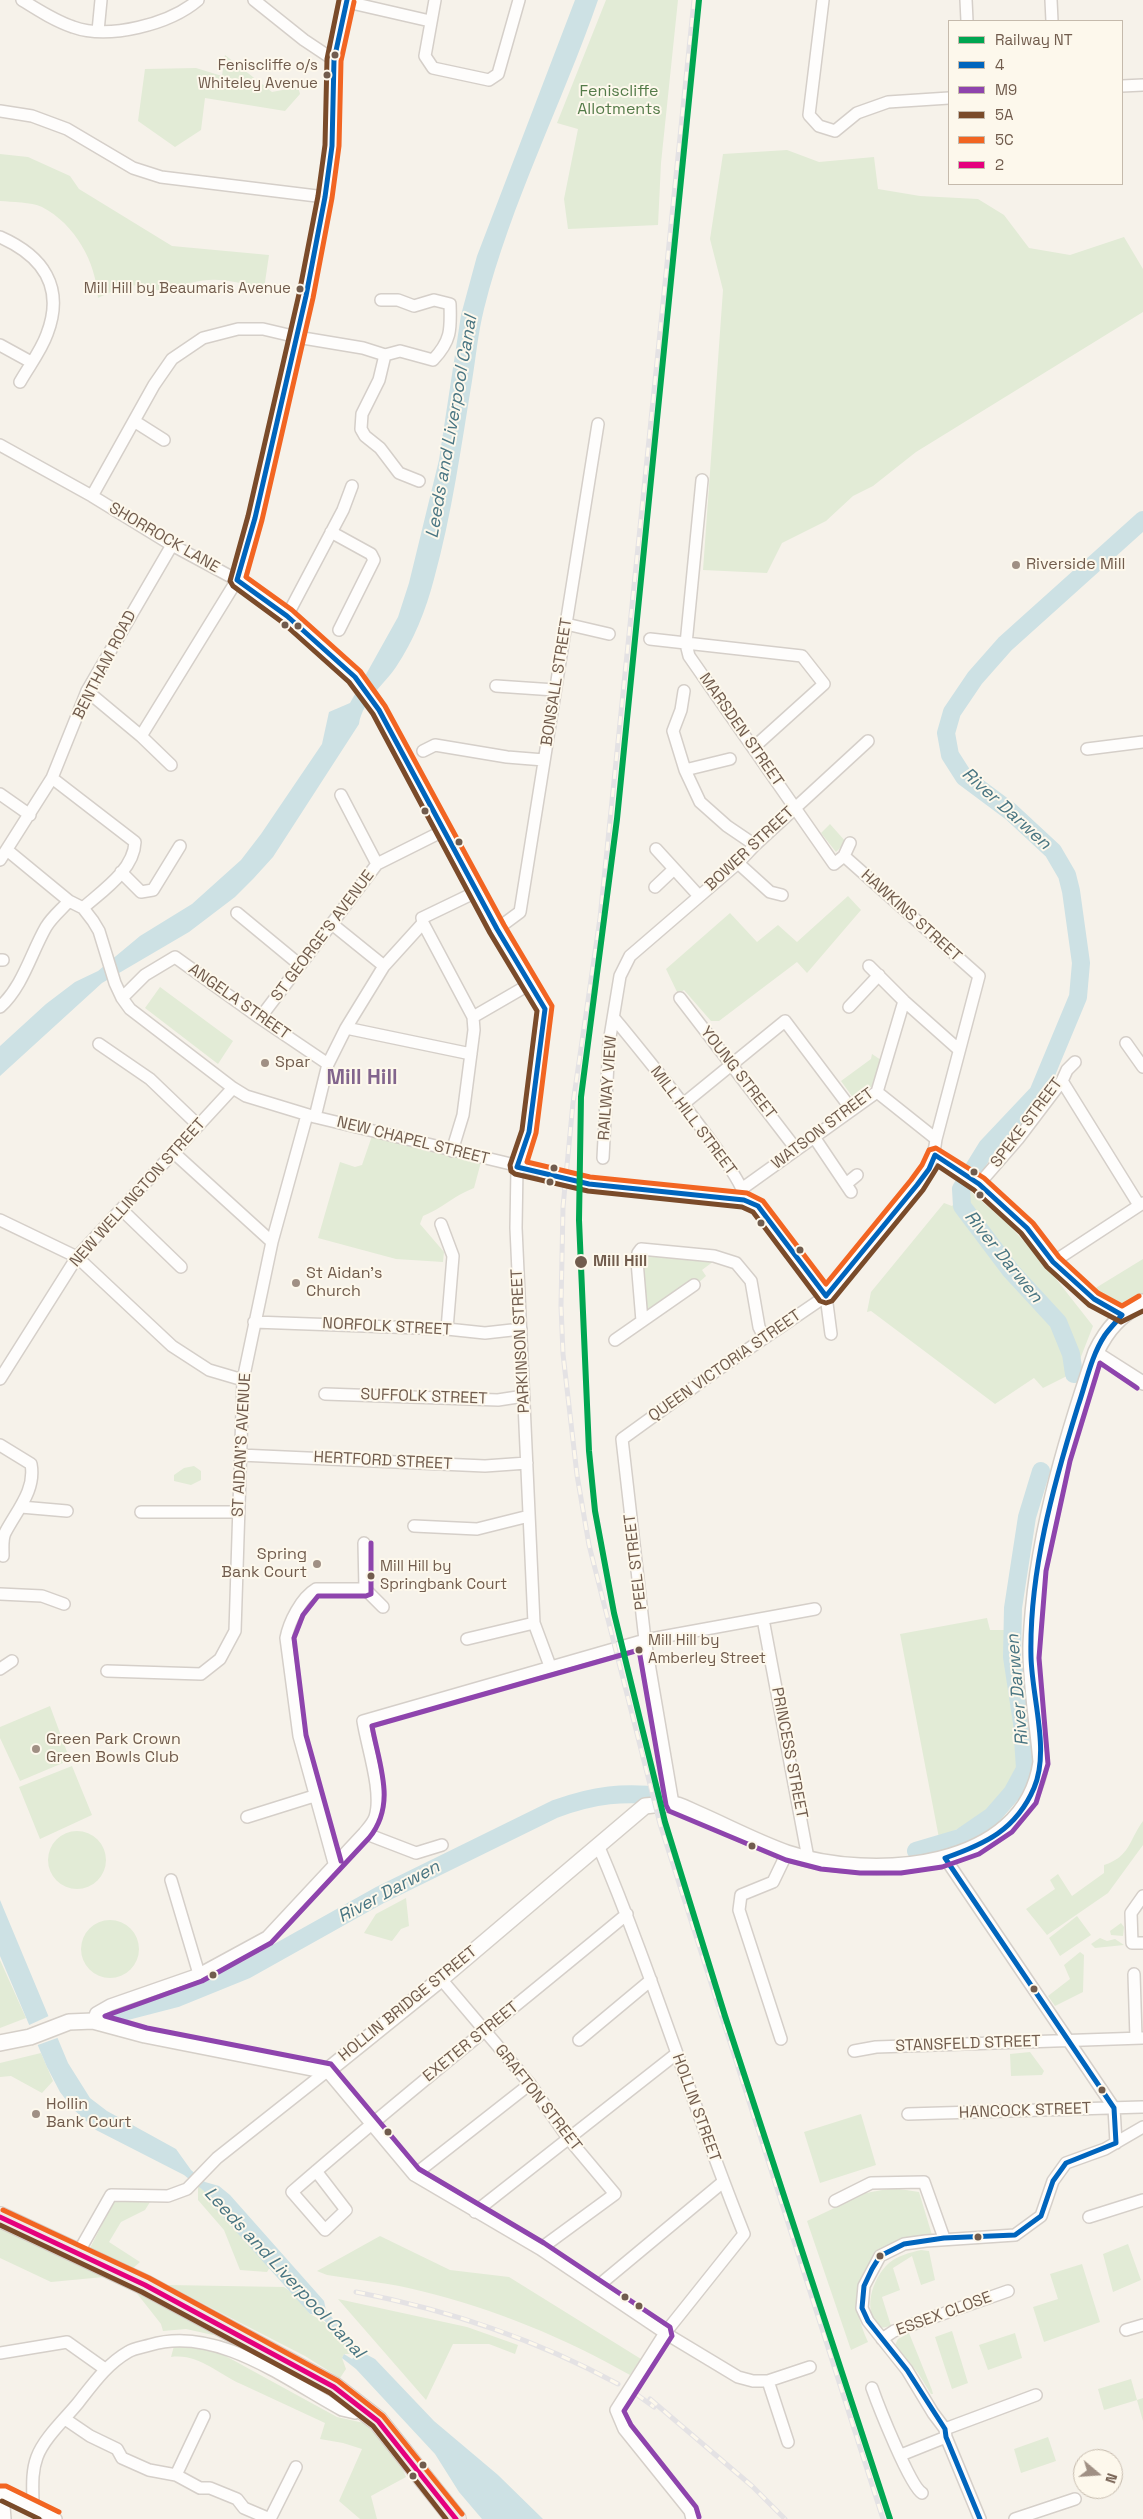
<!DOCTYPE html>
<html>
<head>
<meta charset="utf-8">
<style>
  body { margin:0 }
  #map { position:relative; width:1143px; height:2519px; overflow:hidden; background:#f6f2ea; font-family:"Space Grotesk",sans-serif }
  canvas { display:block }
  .legend { position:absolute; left:948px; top:20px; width:175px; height:165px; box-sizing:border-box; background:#fdf8ec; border:1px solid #c5baac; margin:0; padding:6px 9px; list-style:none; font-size:15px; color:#715c4d }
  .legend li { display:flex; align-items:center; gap:10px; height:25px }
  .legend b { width:25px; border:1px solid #c5baac }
  .north { position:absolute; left:1073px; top:2449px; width:50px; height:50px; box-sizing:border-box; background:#fdf8ec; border:1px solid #c5baac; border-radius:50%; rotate:108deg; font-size:14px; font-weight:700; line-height:20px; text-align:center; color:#715c4d }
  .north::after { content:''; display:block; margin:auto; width:18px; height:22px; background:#a09084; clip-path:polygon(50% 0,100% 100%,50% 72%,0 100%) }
</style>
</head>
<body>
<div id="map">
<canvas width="1143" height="2519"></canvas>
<ul class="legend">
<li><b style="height:6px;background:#00a651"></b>Railway NT</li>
<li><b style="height:6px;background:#0065bd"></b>4</li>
<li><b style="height:6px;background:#8e44ad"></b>M9</li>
<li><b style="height:6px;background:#7a4b2a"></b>5A</li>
<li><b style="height:6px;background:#f26522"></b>5C</li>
<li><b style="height:6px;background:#e5007d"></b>2</li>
</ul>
<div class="north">N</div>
</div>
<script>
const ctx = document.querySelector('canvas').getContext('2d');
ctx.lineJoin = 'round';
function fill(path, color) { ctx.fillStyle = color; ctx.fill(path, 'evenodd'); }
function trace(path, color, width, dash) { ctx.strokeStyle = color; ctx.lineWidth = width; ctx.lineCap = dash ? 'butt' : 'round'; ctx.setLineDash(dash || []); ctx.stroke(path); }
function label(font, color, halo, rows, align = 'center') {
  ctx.font = font + ' "Space Grotesk",sans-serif'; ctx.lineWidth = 4; ctx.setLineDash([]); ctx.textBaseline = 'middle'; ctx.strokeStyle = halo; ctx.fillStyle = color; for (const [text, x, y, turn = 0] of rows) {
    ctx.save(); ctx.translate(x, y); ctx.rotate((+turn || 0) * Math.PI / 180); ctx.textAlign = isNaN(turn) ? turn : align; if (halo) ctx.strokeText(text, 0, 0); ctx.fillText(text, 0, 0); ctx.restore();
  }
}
fill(new Path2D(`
  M606,0H678L661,163L658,225L568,229L564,199L578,129L557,123Z
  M225,55L272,92L298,87L300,94L285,111L205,98L201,130L175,147L138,121L145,69L196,68L222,76Z
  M787,150L819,162L874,157L878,189L920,196L978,199L1004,215L1029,248L1070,255L1124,237L1143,269V312L916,452L873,486L853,496L826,521L782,543L767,573L703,570L723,290L710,239L723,154Z
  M0,154L28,157L70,176L79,189L172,246L269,255L264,289C219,277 206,275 162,293C140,278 120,288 98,298C96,262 75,224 42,207C31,202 12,202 0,201Z
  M830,824L846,842L836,852L821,833Z
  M848,896L861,910L807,973L797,962L719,1021H711L684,990L678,994L666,969L730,913L757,942L778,925L797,942Z
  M160,987L233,1041L218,1064L145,1008Z
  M872,1054L881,1060L875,1084L854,1099L841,1081L871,1059Z
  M373,1133L481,1162L474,1188C455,1195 441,1209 423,1216L420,1224L444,1252L443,1262L396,1259L318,1238L340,1162L355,1167L362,1165Z
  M966,1190V1195L970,1191L1008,1224L1042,1261L1093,1326L1075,1372L1043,1388L1034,1378L995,1404L871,1311L867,1312L871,1292L944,1203L952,1206Z
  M643,1253L714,1261L702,1270L706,1276L697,1284L646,1312L642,1308Z
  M1143,1259V1295L1125,1306L1094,1289Z
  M194,1466L201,1471V1480L191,1485L174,1481V1475L184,1468Z
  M987,1618L990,1630H1004L1019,1770C994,1811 983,1817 939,1838L900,1634Z
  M50,1706L70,1760L20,1781L0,1738V1727Z
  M72,1766L92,1815L40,1839L19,1787Z
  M1143,1821V1845L1108,1893L1047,1935L1026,1909L1055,1889L1050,1880L1058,1874L1072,1896L1104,1873V1865C1130,1857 1129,1840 1143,1821Z
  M48 1860a29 29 0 1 1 58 0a29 29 0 1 1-58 0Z
  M406,1898L409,1926L401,1929L392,1941L364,1933L376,1914Z
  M1077,1916L1091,1935L1060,1956L1049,1938Z
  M81 1949a29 29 0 1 1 58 0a29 29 0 1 1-58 0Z
  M1121,1923L1124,1927L1123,1936L1111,1935L1110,1931Z
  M1100,1938L1107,1941L1115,1939L1124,1945L1095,1948L1091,1944Z
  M1080,1952L1084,1955L1083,1992L1055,2006L1048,1996L1070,1979L1064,1965Z
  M0,1960L26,2018L0,2028Z
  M1030,2052L1044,2071L1042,2075L1011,2076L1010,2054Z
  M41,2053L53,2081L42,2093L11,2076L0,2077V2063Z
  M861,2114L876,2165L820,2183L804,2132Z
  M198,2186L205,2191L206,2198L270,2267L267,2272L240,2270L224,2230L198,2200Z
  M893,2188L919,2192L932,2235L877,2252C854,2285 851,2305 868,2342L851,2350L807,2221L866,2193Z
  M114,2201L150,2202L145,2210L121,2222L109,2242L140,2262L131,2270L89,2250Z
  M0,2226L114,2276L51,2282L0,2258Z
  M380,2236L450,2270L509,2277L641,2359L630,2375C565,2338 495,2309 421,2291C391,2283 358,2280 327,2275L317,2271Z
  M1128,2244L1141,2280L1113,2292L1103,2254Z
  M921,2250L929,2251L935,2280L921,2285L912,2256L893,2268L900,2290L882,2297L891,2326L881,2328C861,2313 872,2278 889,2263C899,2255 909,2253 921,2250Z
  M1082,2264L1100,2322L1044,2342L1033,2307L1058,2299L1050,2274Z
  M167,2285L284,2287L295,2295L310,2314L326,2323L353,2354H344L342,2358L346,2369L340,2378L305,2356Z
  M135,2291L216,2331L213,2335L186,2329L163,2331L161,2324Z
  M338,2299L467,2327L518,2345L515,2354L489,2344H453L426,2400Z
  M952,2331L968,2383L952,2389L935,2337Z
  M909,2333L932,2390L933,2394H931L918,2373L895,2345L898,2339Z
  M1015,2333L1022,2358L988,2370L979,2345Z
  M174,2346L211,2348L337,2417L364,2423L398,2457L406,2477L371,2496L377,2519H360L339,2501L362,2449L343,2443L320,2439L325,2423C297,2410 269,2397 241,2384C218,2374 198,2353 171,2357Z
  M1131,2379L1137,2400L1143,2398V2421L1137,2400L1104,2410L1098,2389Z
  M1048,2437L1056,2461L1021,2473L1014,2449Z`), '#e2ebd6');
fill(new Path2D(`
  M575,0H598C562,104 511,202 484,309C478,333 476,357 472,381C461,447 452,514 434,579C426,610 414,640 396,667C383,686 363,700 359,724L273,857L253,879L235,897L189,932L102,983L0,1076V1046L46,1004L75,982L98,971L140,936L192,904L241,860L261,834L322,744L329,712L350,703L398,617L409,583L439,460L461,315L477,256Z
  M0,1900L68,2063L90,2098L107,2111L176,2149L191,2170L205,2182L219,2186L230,2195L324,2301L326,2310L358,2350L375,2359L434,2421L498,2475L543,2519H482L459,2492L435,2454L356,2369L342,2358L344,2354L352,2359L354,2357L320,2315L310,2314L206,2198L204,2191L184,2175L96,2130L73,2109L60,2092L47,2067L0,1956Z`), '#cde1e4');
fill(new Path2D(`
  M51,2015L60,2037L35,2046L27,2026Z`), '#f6f2ea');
trace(new Path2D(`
  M1074,1374L1071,1354L1058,1322L1011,1271L962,1206L961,1189L987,1147L1038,1093L1078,997L1081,963L1071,891L1067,875L1053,851L1011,812L964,777L950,755L946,733L952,712L975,678L1005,644L1143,520
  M916,1851L960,1838L992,1816L1012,1793L1025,1769L1022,1723L1012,1657L1013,1608L1027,1517L1041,1471
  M119,2013L177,1998L246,1970L380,1895L555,1809C596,1794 622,1792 665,1796`), '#cde1e4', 18);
const street = new Path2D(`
  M22,0C38,10 55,21 73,27C109,40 170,24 198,0
  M254,0L304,40L334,60
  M435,0L425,56L433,68L489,80L498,74L519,0
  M823,0L809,115L819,126L835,131L857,113L888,102L949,98
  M966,0L967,21
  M1051,0L1052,21
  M347,2L430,21
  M98,31L101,0
  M1122,86L1143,85
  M0,111L32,116L67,129L133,168L161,177L325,197
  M0,237C43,256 65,287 47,334C41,351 29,366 20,382
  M0,345L31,362
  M385,355L379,380L362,414L361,429L365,436L380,448L399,473L419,481
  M134,421L164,440
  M0,445L92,496L172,545L237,580L287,616L355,677L379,710L497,929L545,1009L529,1132L517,1167L516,1228L534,1623L550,1666
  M702,480L686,644L689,656L834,864L844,856L850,843
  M92,496L154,385L172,359L203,338L238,329H263L297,337L363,348L385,355L400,351L433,360C451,341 451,330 450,304L434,300L414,306L398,300H381
  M331,532L371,554L374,560L339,630
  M287,616L343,510L352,486
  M566,624L609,634
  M650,639L802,656L824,684L753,748
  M496,686L555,690
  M87,691L141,736L171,765
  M684,691L681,710L673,731L685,770L700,802L727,826L755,845
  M141,736L237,580L255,518L306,296L325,197L332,146L334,60L347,0
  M1087,749L1143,742
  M423,751L435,745L507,757L544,760
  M685,770L730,759
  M52,778L135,842C134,870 102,891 83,908
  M0,794L30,815
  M341,795L377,864
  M656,849L699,896
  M7,850L69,901L83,908L93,921L99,931L115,983L122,998L130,1009L233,1088L246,1096L315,1117L540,1171L553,1176
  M0,860L52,778L87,691L172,545
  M738,863L770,892L782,895
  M121,872L141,892L153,890L180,846
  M655,887L674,869
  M237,913L300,965
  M423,923L473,1017L474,1030L463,1115L452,1151
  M332,924L384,966
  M497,929L520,912L598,424
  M0,960H3
  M869,966L904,1001L958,1049
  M122,998L145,975L175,957L260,1018L328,1064
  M680,998L796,1149
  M0,1007C23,986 31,953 46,927C52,917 62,909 69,901
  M849,1007L879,975
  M473,1017L530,984
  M260,1018L377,864L443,831
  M614,1018C636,1045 742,1173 744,1196
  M346,1028L471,1054
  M1126,1043L1143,1067
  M99,1044L150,1079L198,1125
  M1062,1081L1139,1205
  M877,1092L936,1139
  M682,1105L785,1021L852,1110
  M315,1117L328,1064L346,1028L384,966L423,923L422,918L476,892
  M814,1137L851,1192
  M173,1152L272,1242
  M935,1155L979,1184L1027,1228L1053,1262L1094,1299L1122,1315
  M603,1158L609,1043L620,976L630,956L738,863L755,845L868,741
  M589,1184L744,1200L758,1206L826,1296L831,1334
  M846,1184L857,1175
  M979,1184L1018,1139L1062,1081L1067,1070L1075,1062
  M743,1188L877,1092L904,1001
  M121,1209L181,1267
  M0,1220L77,1257L172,1346L209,1370L243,1380
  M441,1224L453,1256L447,1329
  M1053,1262L1143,1203
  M642,1321L637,1261L638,1253L641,1249L714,1256L736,1263L751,1281L759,1327L764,1337
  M254,1322L447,1329L485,1333L521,1329
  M615,1340L694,1285
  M1096,1352L1140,1380L1143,1384
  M0,1379L77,1257L233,1088
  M325,1394L498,1400L524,1396
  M0,1445L31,1464C36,1490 17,1510 5,1533C2,1539 3,1549 3,1556
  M240,1455L485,1466L527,1463
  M21,1507L67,1511
  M141,1512H238
  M414,1526L477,1529L529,1516
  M364,1543L365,1589
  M0,1594L42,1596L64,1604
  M763,1619L808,1858
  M467,1639L534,1623
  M0,1669L12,1661
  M107,1671L201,1674L220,1659L235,1631L243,1380L272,1242L307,1115
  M673,1804L645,1640L622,1439L716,1371L826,1296L917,1185C928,1169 934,1158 936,1139L979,976L844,856
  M247,1817L314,1796
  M364,1833L416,1853L442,1845
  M598,1845C652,1972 692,2105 744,2234L665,2333L616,2410L624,2429L690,2511L692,2519
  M945,1858L1114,2108L1116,2143
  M334,1863L299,1736L286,1638C289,1622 301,1598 316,1589H365L383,1607
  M171,1880L199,1974
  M1143,1896L1131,1913L1132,1943H1143
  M1134,1974L1136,2038
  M441,1979L530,2084L568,2138L615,2194L540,2249
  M93,2021L96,2013L110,2005L199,1974L267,1937L364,1833C368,1828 373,1823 375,1817C383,1792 367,1747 363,1721L645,1640L815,1609
  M781,2039L739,1910L741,1895L773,1882L787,1853
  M579,2040L651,1980
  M854,2051L876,2047L1143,2038
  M908,2114L1142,2107
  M316,2171L346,2210L325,2230L292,2192C401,2097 515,2007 627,1914
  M414,2175L530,2084
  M835,2201L871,2183L924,2182L944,2238
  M475,2212L676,2054
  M1089,2217L1143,2200
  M78,2253L111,2195L168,2196L187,2189L217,2158L327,2071L414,2175L540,2249L665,2333L738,2377L753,2381H768L810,2367
  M598,2286L723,2182
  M1126,2330L1143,2325
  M882,2339L894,2331L1008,2291
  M0,2353L67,2342L105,2369
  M768,2381L788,2442
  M872,2388C878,2405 910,2486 922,2493
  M65,2419L90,2436L117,2449L122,2458L149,2470L176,2475L200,2488H210L237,2499L244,2508L270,2519
  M945,2429L1036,2395
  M901,2455L946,2437
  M176,2475L204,2416
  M3,2493L56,2519
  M3,2493L5,2519
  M33,2506C33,2490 31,2473 37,2457C44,2438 65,2419 78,2403C93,2384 107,2364 128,2352C134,2348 143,2347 150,2345C216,2325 285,2379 342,2410L355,2413L362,2410
  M270,2519L296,2467
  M980,2519L946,2437L945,2429L933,2413L907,2370L868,2321L862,2308L864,2286L880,2256L904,2244L926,2241L1015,2235L1041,2216L1053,2181L1066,2163L1105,2149L1143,2127
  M1015,2519L1075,2499`);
const secondary = new Path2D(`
  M0,2043L30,2037L69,2022L93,2021L145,2035L327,2071L441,1979L645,1806C654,1805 663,1804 672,1804C679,1804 689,1810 696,1813C726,1826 756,1842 787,1853C871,1881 1025,1872 1041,1762C1038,1725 1030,1681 1031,1644C1035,1545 1064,1445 1096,1352C1108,1327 1120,1316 1143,1302`);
const highway = new Path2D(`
  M0,2217L145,2285L334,2387L378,2421L456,2519`);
trace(street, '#d5cfc9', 14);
trace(secondary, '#d5cfc8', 18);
trace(highway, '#d4cdc7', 22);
trace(street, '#fefdfc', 11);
trace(secondary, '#fefdfc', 15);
trace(highway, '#f0eae5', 20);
const rail = new Path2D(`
  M694,0L600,918L573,1103L563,1207L561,1306L563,1354L577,1475L589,1545L660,1824L883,2519
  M356,2292C449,2310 535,2339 618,2384
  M636,2394L654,2407
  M650,2399L752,2486L785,2519`);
trace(rail, '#e4e2e4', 5);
trace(rail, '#fdf8ec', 3, [9]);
const streetBridge = new Path2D(`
  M553,1176L589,1184`);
trace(streetBridge, '#d5cfc9', 14, []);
trace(streetBridge, '#fefdfc', 11);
trace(new Path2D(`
  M347,0L334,60L332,146L325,197L306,296L255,518L237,580L287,616L355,677L379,710L497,929L545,1009L529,1132L517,1167L589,1184L744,1200L758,1206L826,1296L917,1185L929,1169L935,1155L979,1184L1027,1228L1053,1262L1094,1299L1122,1315C1116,1322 1110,1328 1105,1335C1091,1356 1086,1383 1078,1406C1053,1486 1029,1573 1031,1657C1032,1698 1050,1751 1034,1788C1016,1830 985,1844 945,1858L1114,2108L1116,2143L1066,2163L1053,2181L1041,2216L1015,2235L944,2238L904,2244L880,2256L872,2269L864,2286L862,2308L868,2321L907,2370L945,2429L946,2437L980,2519`), '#0065bd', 5);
trace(new Path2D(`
  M341,1861L306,1735L294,1638L303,1615L318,1596H366L371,1594V1543
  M699,2517L696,2507L631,2425L624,2411L672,2336L670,2327L544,2243L419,2169L331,2064L147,2028L105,2016L202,1981L271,1943L369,1838C397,1804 379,1765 372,1726L639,1650L666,1805L669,1811L786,1860L821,1869L860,1873H901L942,1867L979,1854L1012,1832L1036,1803L1048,1764L1039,1658L1046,1571L1070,1461L1100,1363L1137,1388`), '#8e44ad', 5);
trace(new Path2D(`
  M339,0L327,59L325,145L318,196L299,294L248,516L230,581L233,586L282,622L349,682L373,714L490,933L537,1011L522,1130L510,1165L511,1171L515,1174L588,1191L742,1207L753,1212L820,1301L826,1303L832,1301L923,1190L938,1166L974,1190L1021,1233L1047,1267L1089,1305L1121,1322L1143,1311
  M0,2225L142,2292L330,2393L373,2426L446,2519
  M2,2501L39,2519`), '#7a4b2a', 5);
trace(new Path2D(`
  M354,2L341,61L339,146L332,198L313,298L262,520L246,577L292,610L360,671L385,706L504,925L552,1006L536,1133L527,1162L590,1177L747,1193L763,1201L826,1284L911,1180L922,1165L929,1150L936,1148L984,1178L1033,1223L1059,1257L1098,1293L1122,1306L1139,1296
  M3,2210L149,2278L338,2381L383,2416L462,2514
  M0,2486H6L59,2512`), '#f26522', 5);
trace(new Path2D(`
  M0,2217L145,2285L334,2387L378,2421L456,2519`), '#e5007d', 5);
trace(new Path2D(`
  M699,0L617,819L581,1097L579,1220L589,1451L595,1511L614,1613L665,1822L725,2016L890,2519`), '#00a651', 6);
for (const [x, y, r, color] of [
  [335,55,4.5,"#715c4d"],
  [327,75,4.5,"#715c4d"],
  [300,289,4.5,"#715c4d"],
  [1016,565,5,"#a09084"],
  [285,625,4.5,"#715c4d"],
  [298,626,4.5,"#715c4d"],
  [425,811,4.5,"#715c4d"],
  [459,842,4.5,"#715c4d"],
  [265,1063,5,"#a09084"],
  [554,1168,4.5,"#715c4d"],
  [974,1172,4.5,"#715c4d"],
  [550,1182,4.5,"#715c4d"],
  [980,1195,4.5,"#715c4d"],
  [761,1223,4.5,"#715c4d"],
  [800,1250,4.5,"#715c4d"],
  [581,1262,7,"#715c4d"],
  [296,1283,5,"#a09084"],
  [317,1564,5,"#a09084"],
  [371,1576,4.5,"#715c4d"],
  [639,1650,4.5,"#715c4d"],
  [36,1749,5,"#a09084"],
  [752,1846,4.5,"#715c4d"],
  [213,1975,4.5,"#715c4d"],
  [1034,1989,4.5,"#715c4d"],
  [1102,2090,4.5,"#715c4d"],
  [36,2114,5,"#a09084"],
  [388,2132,4.5,"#715c4d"],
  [978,2237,4.5,"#715c4d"],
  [880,2256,4.5,"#715c4d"],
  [625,2297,4.5,"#715c4d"],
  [639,2306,4.5,"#715c4d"],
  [423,2465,4.5,"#715c4d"],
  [413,2476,4.5,"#715c4d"]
]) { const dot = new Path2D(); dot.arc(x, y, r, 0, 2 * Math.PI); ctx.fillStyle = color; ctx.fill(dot); trace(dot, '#fdf8ec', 2); }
label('15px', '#715c4d', '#fdf8ec', [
  ["Feniscliffe o/s",318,66],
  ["Whiteley Avenue",318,84],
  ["Mill Hill by Beaumaris Avenue",291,289],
  ["Mill Hill by",380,1567,"left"],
  ["Springbank Court",380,1585,"left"],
  ["Mill Hill by",648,1641,"left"],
  ["Amberley Street",648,1659,"left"]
], 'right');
label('16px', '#547b49', '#fdf8ec', [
  ["Feniscliffe",619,92],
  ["Allotments",619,110]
]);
label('16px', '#715c4d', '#fdf8ec', [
  ["SHORROCK LANE",164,538,30],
  ["BENTHAM ROAD",105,665,-63],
  ["BONSALL STREET",557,682,-81],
  ["MARSDEN STREET",741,730,55],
  ["BOWER STREET",750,849,-43],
  ["HAWKINS STREET",911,916,42],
  ["ST GEORGE'S AVENUE",323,936,-53],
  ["ANGELA STREET",239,1002,35],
  ["YOUNG STREET",738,1073,52],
  ["RAILWAY VIEW",608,1088,-86],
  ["MILL HILL STREET",693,1121,53],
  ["SPEKE STREET",1027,1123,-53],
  ["WATSON STREET",823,1129,-37],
  ["NEW CHAPEL STREET",413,1141,14],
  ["NEW WELLINGTON STREET",138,1193,-48],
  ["NORFOLK STREET",387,1327,3],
  ["PARKINSON STREET",521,1341,-93],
  ["QUEEN VICTORIA STREET",725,1366,-35],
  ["SUFFOLK STREET",424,1397,2],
  ["ST AIDAN'S AVENUE",242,1445,-87],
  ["HERTFORD STREET",383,1461,3],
  ["PEEL STREET",636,1562,-97],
  ["PRINCESS STREET",789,1753,79],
  ["HOLLIN BRIDGE STREET",408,2004,-39],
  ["EXETER STREET",471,2042,-39],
  ["STANSFELD STREET",968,2044,-2],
  ["GRAFTON STREET",538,2098,52],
  ["HOLLIN STREET",696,2108,70],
  ["HANCOCK STREET",1025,2111,-2],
  ["ESSEX CLOSE",944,2314,-20]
]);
label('16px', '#715c4d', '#fdf8ec', [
  ["Riverside Mill",1026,565],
  ["Spar",275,1063],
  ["St Aidan’s",306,1274],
  ["Church",306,1292],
  ["Spring",307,1555,"right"],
  ["Bank Court",307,1573,"right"],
  ["Green Park Crown",46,1740],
  ["Green Bowls Club",46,1758],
  ["Hollin",46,2105],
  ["Bank Court",46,2123]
], 'left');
label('bold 16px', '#715c4d', '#fdf8ec', [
  ["Mill Hill",593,1262]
], 'left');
label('italic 18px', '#497582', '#fdf8ec', [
  ["Leeds and Liverpool Canal",452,427,-80],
  ["River Darwen",1006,809,42],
  ["River Darwen",1003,1257,51],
  ["River Darwen",1018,1690,-95],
  ["River Darwen",389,1892,-28],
  ["Leeds and Liverpool Canal",284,2273,47]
]);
label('bold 21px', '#82658d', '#fdf8ec', [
  ["Mill Hill",362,1078]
]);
</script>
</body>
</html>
